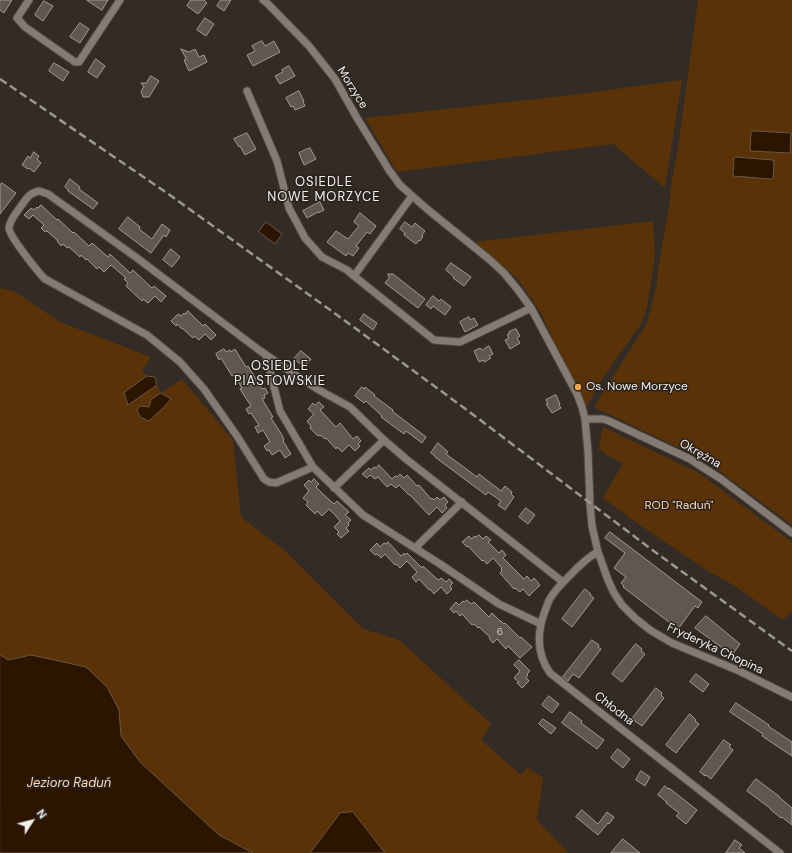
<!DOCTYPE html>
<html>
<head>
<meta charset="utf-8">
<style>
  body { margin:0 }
  #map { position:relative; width:792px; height:853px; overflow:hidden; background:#332c26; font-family:"DM Sans",sans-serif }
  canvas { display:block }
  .north { position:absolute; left:12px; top:801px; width:40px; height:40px; -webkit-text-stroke:3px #29221d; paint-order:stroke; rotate:54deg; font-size:11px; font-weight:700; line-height:16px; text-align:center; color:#f2eeea }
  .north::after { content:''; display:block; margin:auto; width:14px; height:18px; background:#f2eeea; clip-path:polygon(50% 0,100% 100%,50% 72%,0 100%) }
</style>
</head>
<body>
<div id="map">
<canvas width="792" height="853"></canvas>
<div class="north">N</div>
</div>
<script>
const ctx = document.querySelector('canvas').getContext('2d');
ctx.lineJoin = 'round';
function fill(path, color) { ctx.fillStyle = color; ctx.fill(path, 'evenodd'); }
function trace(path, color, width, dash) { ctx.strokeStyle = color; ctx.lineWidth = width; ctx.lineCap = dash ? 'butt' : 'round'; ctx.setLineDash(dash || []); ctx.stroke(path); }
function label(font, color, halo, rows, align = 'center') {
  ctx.font = font + ' "DM Sans",sans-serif'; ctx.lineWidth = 3; ctx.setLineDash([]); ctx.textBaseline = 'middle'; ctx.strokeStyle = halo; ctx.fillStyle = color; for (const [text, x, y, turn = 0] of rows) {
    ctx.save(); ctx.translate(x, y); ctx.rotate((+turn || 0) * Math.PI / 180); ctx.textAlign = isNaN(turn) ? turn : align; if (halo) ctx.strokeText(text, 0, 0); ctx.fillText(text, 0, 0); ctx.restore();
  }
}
fill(new Path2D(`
  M698,0H792V525L706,461L596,408L595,405L647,323L657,284L658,269L670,201V192L678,148Z
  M682,80L665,188L613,144L397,172L365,118L572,95Z
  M653,221L655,254L647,308L641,324L602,379L587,406L562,361L541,313L518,279L475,242Z
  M0,288L14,291L60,322L151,357L142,371L147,376L155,377L157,385L161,393L182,379L233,440L241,517L284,550L363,629L399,640L491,724L481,740L521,775L527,767L543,778L537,820L569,853H385L353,812L340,813L310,853H253L219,835L140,762L121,736L119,710L31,655L8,660L0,655Z
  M603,427L699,473L792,542V611L783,620L735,586L708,571L637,523L603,498L623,463L606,455L599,448L601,435Z`), '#593307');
const water = new Path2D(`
  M754,131L791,133L790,153L750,151L751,133Z
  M736,157L773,160L774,165L773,178L771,179L733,176L734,159Z
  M266,222L282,234L275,244L259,232Z
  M147,376L155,377L157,385L128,405L124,393Z
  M161,393L171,399L165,406L149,421L140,417L137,410L140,406L149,407L151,400Z
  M0,655L8,660L31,655L86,667L107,687L119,710L121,736L140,762L219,835L253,853H0Z
  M353,812L385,853H310L340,813Z`);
fill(water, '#2c1500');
trace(water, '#675646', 1);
const building = new Path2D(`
  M0,0H12L4,13L0,10Z
  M87,0H108L102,10Z
  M191,0H204L207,3L198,14L187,6Z
  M221,0H231L224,11L217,6Z
  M44,1L53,6L43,21L35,15Z
  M205,18L214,24L206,36L197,30Z
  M80,23L89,29L80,43L70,37Z
  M262,41L265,46L274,41L280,52L253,66L247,55L255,51L252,46Z
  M181,49L189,52L195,49L199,57L204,55L207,62L189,71L184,60L186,59Z
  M96,59L105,66L97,78L88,72Z
  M54,63L69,72L63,81L49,71Z
  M289,66L295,76L280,84L275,76L283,72L282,70Z
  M151,76L159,81L149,97H143L141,91L144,87L141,83H146Z
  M299,91L304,101L303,102L305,106L295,110L293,106L291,107L286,98Z
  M247,133L256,149L245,155L240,146L239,147L234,139Z
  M310,148L316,159L304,165L299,153Z
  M34,152L39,156L37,159L41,163L34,172L29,168L28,169L22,165L28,156L30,158Z
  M70,179L80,187L79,189L98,203L93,209L68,191V190L65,187Z
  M2,183L16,193L0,214V186Z
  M320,202L324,210L318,213V212L307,218L303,211Z
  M41,205L57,220L58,219L73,233L74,232L89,246L92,243L108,257L110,254L130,273L133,270L152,288L154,286L166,296L161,302L155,296L148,303L143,299L142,301L126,286L128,283L124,279L126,278L111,265L104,272L99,267L97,269L87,259L86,260L81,255L80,257L69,247L67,248L63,244L61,246L57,241H58L47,231L45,232L41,228L44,225L33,215L29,219L24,215L31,208L34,210L37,207L38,208Z
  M360,213L376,226L370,234L367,232L356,246L359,248L353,256L348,253L346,256L327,242L336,231L348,239L359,226L354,222Z
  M128,217L140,227L139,229L152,239L162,224L170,230L166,237L164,235L151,253L119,229Z
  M405,222L412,227L415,223L425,231L422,235L423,236L420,241L419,240L416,244L404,235L405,233L400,229Z
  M171,249L180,257L172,267L163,260Z
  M451,263L471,277L464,286L453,278L454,277L446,270Z
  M388,274H393L425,299L418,308L385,283L389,278Z
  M433,296L439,301L441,299L451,307L445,315L433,306L431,309L426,305Z
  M188,311L203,326L205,324L216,335L211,340L205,334L199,340L194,336L193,338L182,328V329L177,324L176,326L171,321L178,314L181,316L184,313L185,314Z
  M364,314L377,323L373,330L360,320Z
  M469,317L470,320L474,318L478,325L465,332L460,322Z
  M516,329L520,336L517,338L520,343L510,349L505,340L509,338L507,335L509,334V332Z
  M489,346L493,354L489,356L491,358L484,362L483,360L479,362L474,351L480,348L482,350Z
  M224,349L226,352L230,350L231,352L235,349L246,367L248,366L262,389L265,388L268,393L264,395L265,398L262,399L273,417L271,418L282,435L284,440L283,441L291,454L285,458L280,450L272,455L269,450L267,451L264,446L270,442L263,430L258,433L255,427L259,425L251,413L249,414L246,409L251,406L240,389L242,388L234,375L232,376L221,358L219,360L216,354Z
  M301,351L311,359L304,367L294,359Z
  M362,387L364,389L365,387L375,395L374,396L393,410L392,411L426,437L422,443L406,431L404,434L381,417L382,416L366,401L364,403L355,396Z
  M556,395L560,404L559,405L561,408L552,413L546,404H548L546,400Z
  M319,402L324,407L320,410L336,427L340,423L353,439L357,436L361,441L358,444L360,446L355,451L349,445L342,452L337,447L336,449L326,438L325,439L320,435L318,436L310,428L311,426L307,421L314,414L308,409L313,403L315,405Z
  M438,443L448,452L446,454L477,477L479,474L501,491L505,486L512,492L511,494L514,497L505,510L498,505L501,501L488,492L486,495L435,457V456L431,453Z
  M379,465L392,479L395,476L397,477L400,474L404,478L407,475L417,486L419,485L431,499L432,498L434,500L437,497L440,500L444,497L448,502L445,505L447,508L442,513L437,507L429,515L410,495H409L399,485L396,488L391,484L387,487L378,477L375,479L370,475L367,478L362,474L369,468L371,470L374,467L376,468Z
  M314,479L319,484L316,487L324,495L334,504L337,501L349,512L345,515L351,520L348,523L349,525L346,528L349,531L341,538L337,534L339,532L334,527L340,521L335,515L329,509L322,516L317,511L315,514L306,505L308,502L303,498L309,491L304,485L309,480L311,482Z
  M526,508L535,515L528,524L519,517Z
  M610,532L702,602L698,608L695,606L678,629L623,587L624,586L621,583L626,577L614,568L625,553L605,538Z
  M479,535L483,539L486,536L491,540L488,542L499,553L502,550L506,555L503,558L524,579L527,576L531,581L534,578L540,585L529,596L523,589L520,592L515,588L514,589L500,573L502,571L501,569L502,568L493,558L487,564L483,560L482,561L468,546L467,547L462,542L469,536L471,539L475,536L476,537Z
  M388,542L401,556L404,553L405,555L407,553L422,568L423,566L437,579L439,580L441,578L446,582L449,579L453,583L450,586L452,589L447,594L441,587L434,594L430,589L429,590L419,579L416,582L412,577L417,572L407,561L400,568L396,564L395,565L385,554L381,558L377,554L375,555L370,550L377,543L380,547L384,543L386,544Z
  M585,589L591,594L590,595L594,598L572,627L562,619Z
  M467,600L471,604L474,602L489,617L492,613L500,621H501L504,624L505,623L520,638L521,637L532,647L520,658L508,646L506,649L497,639L493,643L489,638L490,637L479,627L478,628L474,624L472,625L462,614L460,616L456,611L454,613L450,609L456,602L459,605L463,601L464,602Z
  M706,616L740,644L732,655L695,628Z
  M592,640L599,645L598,647L601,649L579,678L573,674L568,681L563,677Z
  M636,644L642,649L641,651L645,654L622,682L612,674Z
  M519,660L530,671L527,674L528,675L526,677L529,681L522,688L517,683L519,682L514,678L520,671L514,665Z
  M696,674L709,684L703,692L690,682Z
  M656,688L662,693L661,695L664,698L642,726L632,719Z
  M549,696L559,704L552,713L542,705Z
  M736,703L769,725L768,726L792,742V756L762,736L763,734L730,712Z
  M570,712L582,721L581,723L604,740L597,749L562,723Z
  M690,714L696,720L695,721L699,724L676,753L666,745Z
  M543,719L556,728L551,734L539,724Z
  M724,740L731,745L729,747L733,750L711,779L706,775L705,776L700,772Z
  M618,749L630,759L623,768L611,758Z
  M641,771L650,777L645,786L636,780Z
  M756,779L776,794L779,796V797L792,808V825L782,817L781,818L770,809V808L747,791Z
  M665,786L668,789L669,788L697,810L686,824L676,816L679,813L666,803L667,802L658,795Z
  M582,810L598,824L607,812L614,817L609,824L608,823L598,835L576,817Z
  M623,839L640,853H611Z
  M735,840L742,845L739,848L745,853H726Z`);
fill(building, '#5f5750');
trace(building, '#a29a92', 1);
const minor = new Path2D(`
  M29,0L17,18L25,27L75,62H79L120,0
  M263,0L267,3L309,46L335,79L357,118L389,170L400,185L427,209L490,260L504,273L518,290L531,308L577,394L582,407L585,419L588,452L590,504L592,526L598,552L608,580L614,593L622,605L635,618L650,630L672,643L737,670L792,697
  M247,91L277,161L289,208L305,238L322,257L347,270L354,276
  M412,196L354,276L434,340L460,342L531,308
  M266,355L280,411L313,467L363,515L440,564L499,604L541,624
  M585,419H603L609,421L690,459L699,465L721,479L792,533
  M313,467L276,483L269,482L264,479L237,436L204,389L180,362L147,335L45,279C38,272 9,236 9,228C9,221 17,212 21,206C28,197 28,194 39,191L48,194L137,258L259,350L297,376L319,390L350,407L384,440L406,459L563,582
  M334,488L384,440
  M415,548L462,502
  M598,552C589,556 583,563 576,569C568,578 558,586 551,597C548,601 547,606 545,611C537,632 536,653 550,673L780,853`);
trace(minor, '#4f4944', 9);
trace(minor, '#847c74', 7);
trace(new Path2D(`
  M0,79L167,193L333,312L467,410L655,552L792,651`), '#9c9792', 2.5, [8, 4]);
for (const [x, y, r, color] of [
  [578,387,4,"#f7a149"]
]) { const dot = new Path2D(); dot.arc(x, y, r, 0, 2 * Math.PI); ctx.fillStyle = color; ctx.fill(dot); trace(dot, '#29221d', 1.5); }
label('10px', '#cdc8c4', null, [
  ["6",500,632]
]);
label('12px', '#f2eeea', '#29221d', [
  ["Morzyce",352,88,58],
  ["Okrężna",700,454,30],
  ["Fryderyka Chopina",715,649,25],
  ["Chłodna",614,709,38]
]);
label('12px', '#f2eeea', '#29221d', [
  ["Os. Nowe Morzyce",586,387]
], 'left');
label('12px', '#fcd4b2', '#29221d', [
  ["ROD \"Raduń\"",679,506]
]);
ctx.letterSpacing = '1px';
label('13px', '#f2eeea', '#29221d', [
  ["OSIEDLE",324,183],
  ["NOWE MORZYCE",324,198],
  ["OSIEDLE",280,367],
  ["PIASTOWSKIE",280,382]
]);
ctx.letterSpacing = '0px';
label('italic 13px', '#fed7b4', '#29221d', [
  ["Jezioro Raduń",69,784]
]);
</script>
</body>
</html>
